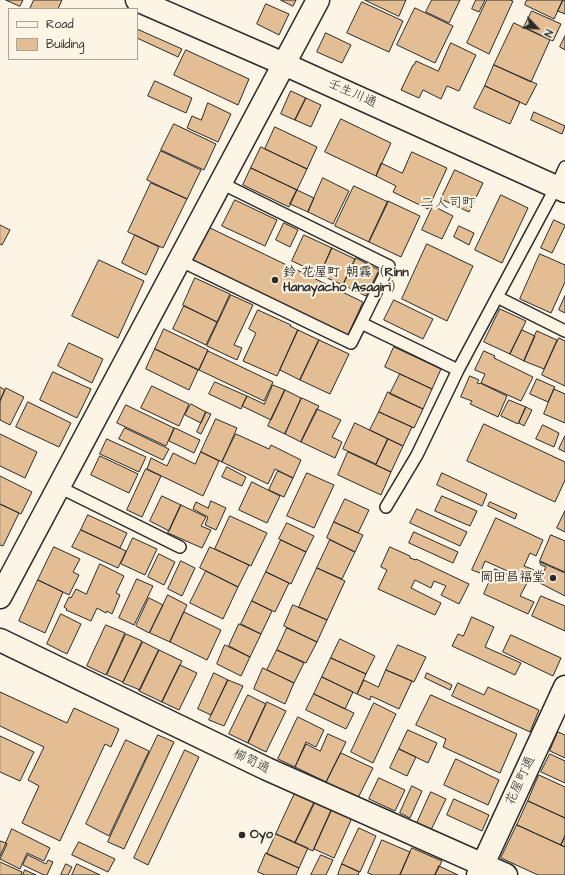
<!DOCTYPE html>
<html>
<head>
<meta charset="utf-8">
<style>
  body { margin:0 }
  #map { position:relative; width:565px; height:875px; overflow:hidden; background:#fcf5e5; font-family:"Architects Daughter",sans-serif }
  canvas { display:block }
  .legend { position:absolute; left:8px; top:8px; width:130px; height:52px; box-sizing:border-box; background:#fcf5e5; border:1px solid #a8a49b; margin:0; padding:5px 7px; list-style:none; font-size:12px; color:#2b2b2b }
  .legend li { display:flex; align-items:center; gap:8px; height:20px }
  .legend b { width:20px; border:1px solid #a8a49b }
  .north { position:absolute; left:517px; top:8px; width:40px; height:40px; -webkit-text-stroke:3px #fcf5e5; paint-order:stroke; rotate:115deg; font-size:11px; font-weight:700; line-height:16px; text-align:center; color:#2b2b2b }
  .north::after { content:''; display:block; margin:auto; width:14px; height:18px; background:#2b2b2b; clip-path:polygon(50% 0,100% 100%,50% 72%,0 100%) }
</style>
</head>
<body>
<div id="map">
<canvas width="565" height="875"></canvas>
<ul class="legend">
<li><b style="height:5px;background:#fcf5e5"></b>Road</li>
<li><b style="height:11px;background:#e3be94"></b>Building</li>
</ul>
<div class="north">N</div>
</div>
<script>
const ctx = document.querySelector('canvas').getContext('2d');
ctx.lineJoin = 'round';
function fill(path, color) { ctx.fillStyle = color; ctx.fill(path, 'evenodd'); }
function trace(path, color, width, dash) { ctx.strokeStyle = color; ctx.lineWidth = width; ctx.lineCap = dash ? 'butt' : 'round'; ctx.setLineDash(dash || []); ctx.stroke(path); }
function label(font, color, halo, rows, align = 'center') {
  ctx.font = font + ' "Architects Daughter","Klee One",sans-serif'; ctx.lineWidth = 4; ctx.setLineDash([]); ctx.textBaseline = 'middle'; ctx.strokeStyle = halo; ctx.fillStyle = color; for (const [text, x, y, turn = 0] of rows) {
    ctx.save(); ctx.translate(x, y); ctx.rotate((+turn || 0) * Math.PI / 180); ctx.textAlign = isNaN(turn) ? turn : align; if (halo) ctx.strokeText(text, 0, 0); ctx.fillText(text, 0, 0); ctx.restore();
  }
}
const building = new Path2D(`
  M6,0H23L20,6Z
  M34,0H62L58,9H30Z
  M281,0H296L293,6Z
  M365,0H406L399,16Z
  M432,0H460L449,23L426,12Z
  M476,0H485L479,12L472,9Z
  M487,0H510L513,1L489,54L467,43Z
  M527,0H563L554,19L525,5Z
  M563,0L565,1V14L558,11Z
  M362,2L403,21L389,52L347,33Z
  M266,4L289,14L279,35L257,24Z
  M415,8L453,26L435,63L397,45Z
  M532,11L561,24L553,41L524,27Z
  M514,23L550,40L531,82L494,65Z
  M137,29L182,49L178,57L137,38Z
  M326,33L351,45L342,63L317,52Z
  M565,36V50L560,47Z
  M451,43L476,55L459,91L447,86L441,99L423,90L419,98L401,90L413,65H414L416,61L438,71Z
  M186,50L249,79L238,105L174,75Z
  M494,65L537,84L526,105L485,86Z
  M155,81L192,98L186,113L148,96Z
  M485,86L520,102L510,124L474,108Z
  M291,91L306,98L295,120L281,114Z
  M306,98L321,105L311,127L295,120Z
  M208,103L231,114L218,142L187,128L192,116L201,120Z
  M534,112L565,126L562,134L531,120Z
  M341,119L391,143L376,176L325,152Z
  M174,124L216,144L204,170L161,150Z
  M275,127L317,147L307,169L265,149Z
  M261,147L307,169L297,190L251,168Z
  M161,151L201,170L187,199L147,180Z
  M412,152L447,168L428,209L393,192L396,186L376,176L381,163L402,173Z
  M251,168L297,190L289,207L243,185Z
  M455,170L483,183L469,212L441,199Z
  M323,178L349,191L333,224L308,212Z
  M151,183L187,199L163,248L128,232Z
  M354,186L388,202L369,242L335,226Z
  M297,190L314,198L308,212L290,204Z
  M501,195L528,208L502,263L475,250Z
  M235,200L277,220L265,246L222,226Z
  M388,201L420,216L401,257L369,242Z
  M433,206L453,216L442,239L422,230Z
  M554,220L565,225V226L552,253L541,248Z
  M284,223L298,230L290,247L276,240Z
  M0,225L10,230L2,245L0,244Z
  M204,225L363,302L348,335L187,258Z
  M459,226L474,233L469,245L454,237Z
  M135,235L159,247L146,275L122,263Z
  M304,235L332,248L320,274L292,261Z
  M427,244L473,266L447,321L402,299Z
  M332,248L355,259L343,285L320,275Z
  M540,254L565,265V282L551,313L520,299Z
  M356,258L379,270L366,296L343,285Z
  M99,260L144,281L118,338L72,316Z
  M195,278L230,294L217,322L183,305Z
  M231,295L253,305L234,345L242,348L237,360L207,346Z
  M565,296V313L559,310Z
  M394,300L433,319L423,339L384,320Z
  M184,306L217,322L206,345L173,329Z
  M500,309L526,321L510,354L484,342Z
  M258,310L291,325L290,326L298,330L277,376L243,361L256,333L249,329Z
  M164,329L208,350L199,370L155,349Z
  M298,330L319,340L300,380L280,370Z
  M522,330L535,336L524,361L510,354Z
  M537,331L557,340L544,369L524,361Z
  M559,338L565,341V386L542,375Z
  M319,340L349,354L330,394L300,380Z
  M69,343L103,359L92,383L58,366Z
  M394,347L441,369L432,389L385,367Z
  M155,349L198,370L189,390L146,369Z
  M208,351L273,382L264,401L199,370Z
  M484,351L495,356L494,358L533,377L521,401L481,383L485,374L475,370Z
  M53,372L91,389L77,418L40,400Z
  M400,374L432,389L423,409L390,394Z
  M470,376L479,380L477,383L479,384L480,383L507,396L498,417L470,404L472,401L461,397Z
  M537,379L555,387L548,402L530,394Z
  M215,382L247,396L241,409L209,394Z
  M273,385L285,390L271,420L242,406L247,396L264,404Z
  M152,386L189,404L179,426L141,408Z
  M0,387L5,390L0,401Z
  M6,388L24,397L10,425L0,420V401Z
  M554,389L565,394V423L544,414Z
  M285,390L301,398L285,434L268,426Z
  M388,392L423,409L414,428L379,412Z
  M302,398L319,406L301,442L285,434Z
  M509,400L526,407L518,424L501,416Z
  M28,402L71,423L59,447L16,427Z
  M191,404L206,412L201,423L185,415Z
  M126,405L174,428L166,446L117,423Z
  M526,407L532,410L524,426L519,423Z
  M317,409L341,420L332,437L342,442L335,458L301,442Z
  M206,412L211,414L201,434L197,432Z
  M379,412L412,427L403,446L370,430Z
  M216,419L237,428L222,462L201,452Z
  M355,423L388,439L376,464L343,449Z
  M484,424L565,462V480L555,502L467,461Z
  M543,425L559,433L554,447L536,439Z
  M125,428L169,449L163,460L119,439Z
  M175,428L200,440L194,453L169,441Z
  M0,434L37,452L25,478L0,466Z
  M236,434L269,449L271,445L301,460L293,478L275,469L268,484L222,462Z
  M565,436V452L559,449Z
  M107,439L146,457L139,472L100,454Z
  M388,439L403,446L391,472L376,465Z
  M201,452L219,461L203,496L147,469L151,458L167,466L173,453L195,464Z
  M348,452L391,472L381,495L338,475Z
  M100,456L138,474L129,493L91,475Z
  M227,467L246,477L242,486L222,477Z
  M146,469L161,476L142,517L127,510Z
  M278,471L293,478L284,497L269,490Z
  M307,473L334,485L314,528L287,516Z
  M442,473L487,494L482,506L437,485Z
  M0,476L32,492L21,514L0,504Z
  M252,482L280,496L267,523L239,510Z
  M162,496L181,505L169,531L150,521Z
  M442,496L477,511L470,526L435,511Z
  M345,499L369,510L358,533L334,522Z
  M211,501L226,508L216,530L205,525L208,517L193,509L196,502L208,508Z
  M490,502L517,514L515,519L488,506Z
  M0,504L19,513L3,546L0,545Z
  M181,505L206,517L201,526L211,530L202,548L168,533Z
  M417,509L467,532L460,546L410,523Z
  M565,511V532L557,528Z
  M88,515L127,533L120,548L81,530Z
  M230,516L267,533L251,566L215,549Z
  M496,518L543,540L536,556L530,553L524,566L537,571L532,582L485,561L480,573L472,570Z
  M334,522L363,535L355,552L327,538Z
  M287,523L314,536L306,552L279,539Z
  M81,530L126,551L118,568L72,547Z
  M414,532L458,552L453,563L409,543Z
  M551,535L565,541V572L540,561Z
  M133,538L157,549L145,575L121,564Z
  M281,540L306,552L291,584L266,572Z
  M330,540L355,552L342,579L317,568Z
  M54,547L80,559L73,572L79,575L69,595L38,580Z
  M210,547L249,565L238,587L200,568Z
  M390,547L410,556V558L416,560V559L469,584L459,604L441,595L446,586L434,581L431,588L415,580L411,588L441,603L435,615L378,589L387,570L381,567Z
  M159,554L175,562L164,585L148,577Z
  M181,561L195,568L182,596L168,589Z
  M540,562L565,573V596L538,582L546,567L541,565Z
  M100,564L124,576L116,593L120,595L112,614L107,611L106,613L97,608L91,621L66,610L67,609L64,607L69,597L71,598L76,589L86,594Z
  M317,568L345,581L327,620L299,607Z
  M495,569L527,583L520,596L534,602L528,614L484,594Z
  M206,571L238,587L223,619L190,603Z
  M266,572L289,583L275,612L252,601Z
  M137,579L153,586L134,625L119,618Z
  M38,580L63,592L45,633L19,621Z
  M168,595L187,605L170,642L150,633Z
  M541,596L565,606V631L532,616Z
  M149,598L163,605L149,633L136,626Z
  M252,601L272,611L261,634L241,624Z
  M293,605L327,620L317,642L284,626Z
  M184,612L221,630L207,660L170,642Z
  M61,614L81,624L67,654L47,644Z
  M472,617L494,627L485,647L521,663L515,675L452,646L458,634L463,636Z
  M239,624L261,634L250,657L229,646Z
  M106,625L125,633L106,675L87,666Z
  M287,628L317,642L306,663L277,650Z
  M126,634L142,641L123,682L107,675Z
  M511,635L561,658L553,676L503,652Z
  M340,639L375,656L366,674L331,658Z
  M143,642L159,650L140,690L123,683Z
  M225,645L250,657L241,676L217,664Z
  M398,645L426,657L414,682L386,670Z
  M159,650L182,661L162,702L139,691Z
  M277,650L304,663L294,683L267,670Z
  M331,658L366,674L357,694L322,677Z
  M180,665L197,673L179,710L162,702Z
  M263,668L294,683L285,704L254,689Z
  M386,670L412,681L399,709L371,696L370,700L357,694L364,680L378,687Z
  M214,673L228,680L211,715L198,709Z
  M427,673L452,685L450,690L425,678Z
  M322,677L353,692L345,709L314,694Z
  M228,680L243,686L224,726L209,720Z
  M458,683L484,695L488,687L539,710L530,732L452,696Z
  M0,692L67,723L74,708L119,729L111,747L105,744L60,841L22,823L39,786L28,780L44,747L0,726Z
  M314,694L354,713L346,729L306,710Z
  M248,695L266,704L248,743L229,734Z
  M431,695L517,734L500,773L443,747L446,739L416,725Z
  M267,702L286,711L266,752L248,743Z
  M374,703L396,714L373,763L351,752Z
  M298,717L324,730L316,747L306,742L295,767L278,759Z
  M408,730L437,743L428,763L399,749Z
  M558,732L565,735V758L550,751Z
  M328,734L346,742L326,782L295,767L306,744L320,751Z
  M158,735L174,742L124,849L108,842Z
  M0,736L34,752L20,781L0,772Z
  M126,740L149,751L109,836L86,824Z
  M399,749L416,757L407,776L390,768Z
  M185,750L199,757L148,865L134,858Z
  M341,753L373,768L358,798L326,783Z
  M550,754L565,761V783L541,772Z
  M456,759L499,780L488,805L444,785Z
  M539,775L565,787V818L528,801Z
  M379,778L405,790L395,811L369,799Z
  M412,786L422,791L410,818L400,813Z
  M431,792L446,799L431,830L417,823Z
  M295,793L315,802L295,843L276,834Z
  M454,799L489,815L482,831L447,815Z
  M315,801L332,809L313,851L295,843Z
  M528,801L565,818V836L561,845L517,825Z
  M332,809L352,818L334,858L314,849Z
  M517,825L565,847V875H538L501,858Z
  M359,828L376,836L360,872L342,864Z
  M12,829L50,848L44,861L27,853L20,869L0,859L7,844L6,843Z
  M276,834L308,848L299,868L267,854Z
  M565,836V847L561,845Z
  M382,840L410,852L400,875H373L368,873Z
  M0,841L6,843L0,856Z
  M79,842L115,859L108,872L72,855Z
  M412,848L442,861L435,875H400Z
  M266,853L299,868L296,875H265L258,872Z
  M28,855L46,864L48,860L53,862L47,875H44L23,865Z
  M321,855L333,860L326,875H311Z
  M0,862L22,872L21,875H0Z
  M66,864L72,867L68,875H61Z
  M77,864L100,875H72Z
  M342,864L359,872L358,875H338Z
  M439,866L458,875H435Z
  M25,870L36,875H23Z`);
fill(building, '#e3be94');
trace(building, '#2b2b2b', 1);
const lane = new Path2D(`
  M221,183L389,266L361,323
  M179,260L351,343L361,323L458,370
  M497,297L565,331
  M59,487L180,547
  M386,507L417,455L458,370L556,187L565,167`);
const street = new Path2D(`
  M0,597L318,0
  M0,640L267,769L506,875
  M478,875L565,687`);
const secondary = new Path2D(`
  M137,0L284,64L565,191`);
trace(lane, '#2b2b2b', 14);
trace(street, '#2b2b2b', 25);
trace(secondary, '#2b2b2b', 25);
trace(lane, '#fcf5e5', 11);
trace(street, '#fcf5e5', 22);
trace(secondary, '#fcf5e5', 22);
for (const [x, y, r, color] of [
  [275,280,4,"#2b2b2b"],
  [553,578,4,"#2b2b2b"],
  [242,835,4,"#2b2b2b"]
]) { const dot = new Path2D(); dot.arc(x, y, r, 0, 2 * Math.PI); ctx.fillStyle = color; ctx.fill(dot); trace(dot, '#fcf5e5', 1.5); }
label('13px', '#2b2b2b', '#fcf5e5', [
  ["壬生川通",352,94,24],
  ["櫛笥通",251,762,26],
  ["花屋町通",521,781,-65]
]);
label('bold 13px', '#2b2b2b', '#fcf5e5', [
  ["鈴 花屋町 朝霧（Rinn",283,273],
  ["Hanayacho Asagiri）",283,288],
  ["岡田昌福堂",545,578,"right"],
  ["Oyo",250,835]
], 'left');
label('14px', '#2b2b2b', '#fcf5e5', [
  ["二人司町",448,204]
]);
</script>
</body>
</html>
